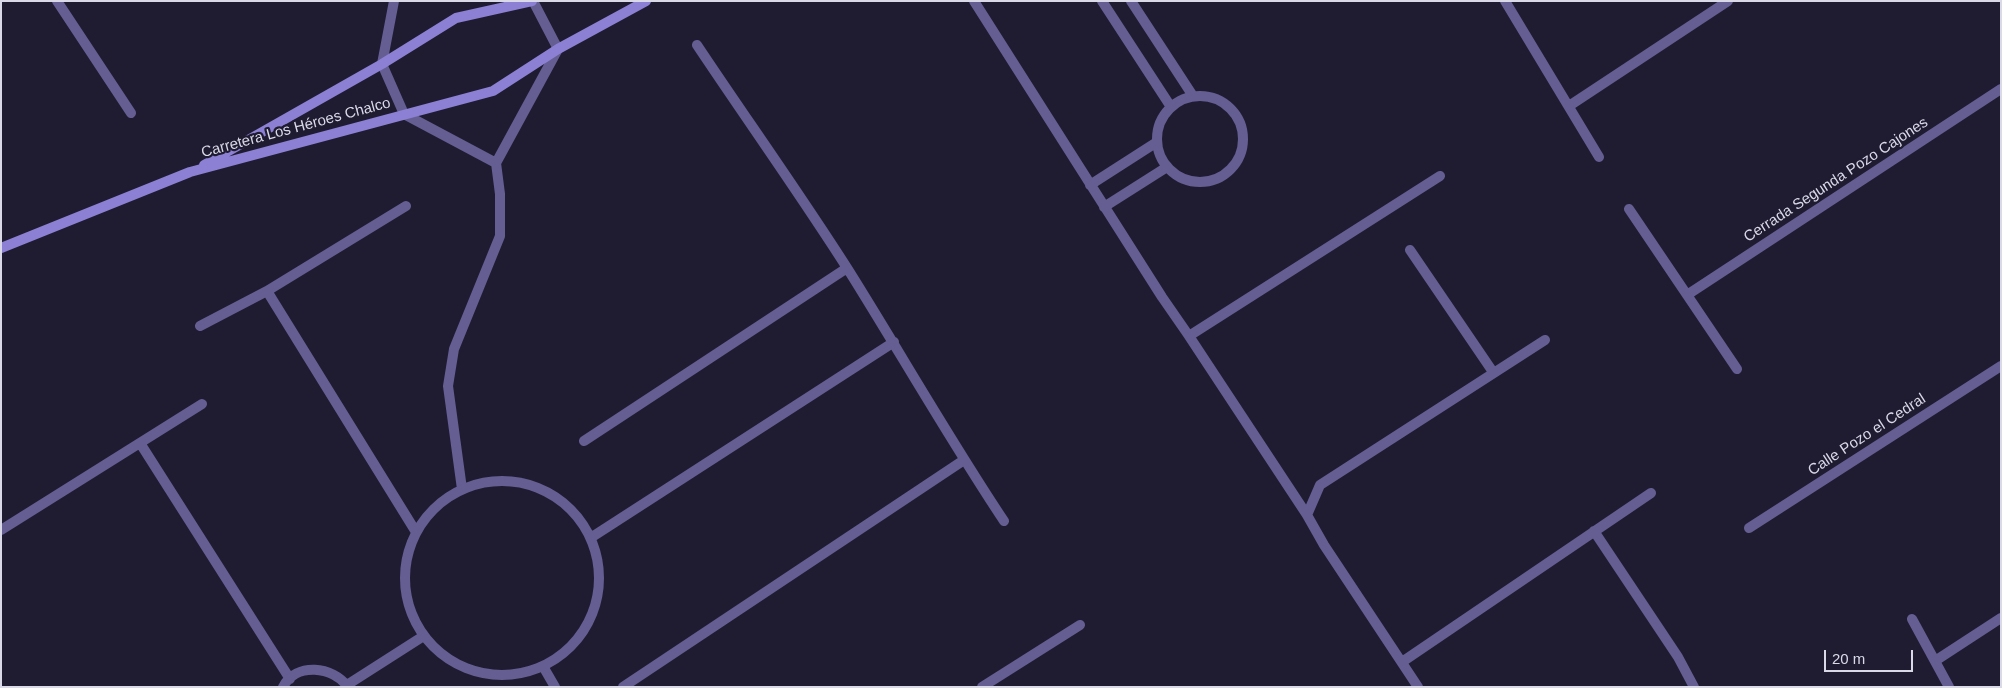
<!DOCTYPE html>
<html>
<head>
<meta charset="utf-8">
<style>
  body { margin:0 }
  #map { position:relative; width:2002px; height:688px; overflow:hidden; background:#1f1c32; font-family:Arial,sans-serif }
  canvas { display:block }
  .frame { position:absolute; inset:0; border:2px solid #dad9e8; pointer-events:none }
  .scale { position:absolute; left:1824px; top:650px; width:89px; height:22px; box-sizing:border-box; border:2px solid #dad9e8; border-top:0; padding-left:6px; font-size:15px; line-height:18px; white-space:nowrap; color:#dad9e8; -webkit-text-stroke:4px #1f1c32; paint-order:stroke }
</style>
</head>
<body>
<div id="map">
<canvas width="2002" height="688"></canvas>
<div class="frame"></div>
<div class="scale">20 m</div>
</div>
<script>
const ctx = document.querySelector('canvas').getContext('2d');
ctx.lineJoin = 'round';
function trace(path, color, width, dash) { ctx.strokeStyle = color; ctx.lineWidth = width; ctx.lineCap = dash ? 'butt' : 'round'; ctx.setLineDash(dash || []); ctx.stroke(path); }
function label(font, color, halo, rows, align = 'center') {
  ctx.font = font + ' Arial,sans-serif'; ctx.lineWidth = 4.5; ctx.setLineDash([]); ctx.textBaseline = 'middle'; ctx.strokeStyle = halo; ctx.fillStyle = color; for (const [text, x, y, turn = 0] of rows) {
    ctx.save(); ctx.translate(x, y); ctx.rotate((+turn || 0) * Math.PI / 180); ctx.textAlign = isNaN(turn) ? turn : align; if (halo) ctx.strokeText(text, 0, 0); ctx.fillText(text, 0, 0); ctx.restore();
  }
}
trace(new Path2D(`
  M57,1L131,113
  M394,1L382,64L404,114L496,163
  M974,1L1162,297L1189,336L1307,515L1324,545L1418,687
  M1102,1L1171,107
  M1131,1L1193,96
  M1505,1L1599,157
  M697,45C747,120 800,194 849,271C901,354 950,440 1004,521
  M1157 139a43 43 0 1 1 86 0a43 43 0 1 1-86 0Z
  M1569,106L1728,1
  M1090,185L1157,142
  M406,206L267,291L416,532
  M1104,207L1167,167
  M1629,209L1737,369
  M1410,250L1493,372
  M1687,295L2001,89
  M200,326L267,291
  M1189,336L1440,176
  M584,441L847,268
  M140,443L290,679
  M405 578a97 97 0 1 1 194 0a97 97 0 1 1-194 0Z
  M462,489L448,386L454,349L500,236V194L496,163L558,49L533,1
  M1307,515L1320,485L1545,340
  M1749,528L2001,366
  M1,530L202,404
  M1594,531L1678,657L1694,687
  M592,537L894,342
  M1912,619L1949,687
  M1935,661L2001,618
  M1402,662L1651,493
  M544,668L555,687
  M347,685L422,637
  M283,687C296,662 333,666 348,687
  M623,687L964,460
  M982,687L1080,625`), '#655e92', 10);
trace(new Path2D(`
  M204,165L382,64L456,18L532,1
  M1,248L190,172L493,91L558,49L646,1`), '#8c80d4', 10);
label('15px', '#dad9e8', '#1f1c32', [
  ["Carretera Los Héroes Chalco",296,128,-15],
  ["Cerrada Segunda Pozo Cajones",1836,180,-33],
  ["Calle Pozo el Cedral",1867,435,-33]
]);
</script>
</body>
</html>
